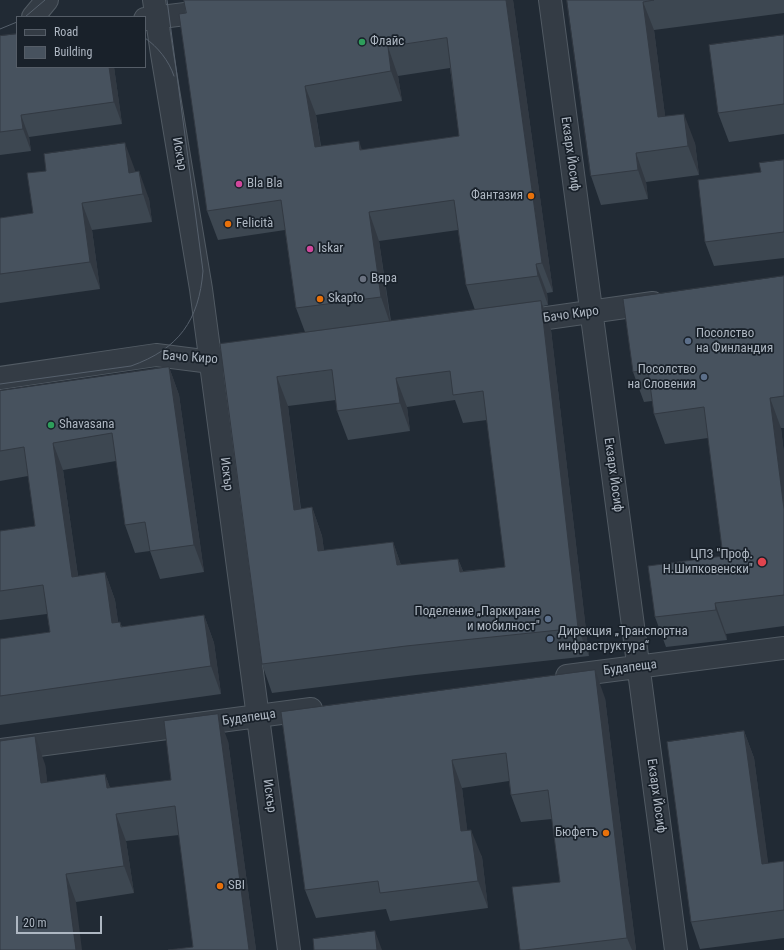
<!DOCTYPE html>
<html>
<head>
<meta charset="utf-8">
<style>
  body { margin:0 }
  #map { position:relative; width:784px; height:950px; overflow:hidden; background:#212a34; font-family:"Roboto Condensed",sans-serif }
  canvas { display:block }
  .legend { position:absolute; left:16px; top:16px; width:130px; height:52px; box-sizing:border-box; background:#19212a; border:1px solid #555d67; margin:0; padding:5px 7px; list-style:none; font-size:12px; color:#aeb7c2 }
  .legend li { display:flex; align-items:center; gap:8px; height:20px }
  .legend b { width:20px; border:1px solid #555d67 }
  .scale { position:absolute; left:16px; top:916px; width:86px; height:18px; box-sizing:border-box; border:2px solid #aeb7c2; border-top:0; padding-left:5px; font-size:12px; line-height:14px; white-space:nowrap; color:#aeb7c2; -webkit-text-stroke:3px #19212a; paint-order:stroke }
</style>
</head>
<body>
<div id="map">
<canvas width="784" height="950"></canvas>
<ul class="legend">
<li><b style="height:5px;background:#343c45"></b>Road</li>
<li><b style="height:11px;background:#47525e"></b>Building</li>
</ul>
<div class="scale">20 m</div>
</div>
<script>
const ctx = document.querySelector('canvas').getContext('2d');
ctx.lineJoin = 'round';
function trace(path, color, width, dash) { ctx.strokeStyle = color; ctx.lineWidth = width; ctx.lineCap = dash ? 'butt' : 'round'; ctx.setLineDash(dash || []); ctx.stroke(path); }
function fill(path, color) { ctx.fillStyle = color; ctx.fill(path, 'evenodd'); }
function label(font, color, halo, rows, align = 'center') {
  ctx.font = font + ' "Roboto Condensed",sans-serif'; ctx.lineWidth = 3.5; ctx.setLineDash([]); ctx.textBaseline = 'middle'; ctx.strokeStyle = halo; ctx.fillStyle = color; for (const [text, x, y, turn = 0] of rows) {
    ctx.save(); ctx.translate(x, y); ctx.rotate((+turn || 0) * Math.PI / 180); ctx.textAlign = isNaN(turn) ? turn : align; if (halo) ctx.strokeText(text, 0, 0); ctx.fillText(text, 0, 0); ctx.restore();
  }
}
const minor = new Path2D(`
  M154,0L162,54L201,289L289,950
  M550,0L676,950
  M33,17L47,0
  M145,19L209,11
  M519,322L653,303
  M0,378L156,355L211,362L225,361
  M567,676L784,648
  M0,750L311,709`);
trace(minor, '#515a63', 24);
trace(minor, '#343c45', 22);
trace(new Path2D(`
  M25,17L45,0
  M0,29L17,22
  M145,38C158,47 169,61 174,76
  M0,384L131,366C179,349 199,320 203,271L167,0`), '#56606c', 1);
fill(new Path2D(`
  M184,0H513L553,292L547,293L548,305L543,306L551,330L589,656L416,675L272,693L262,664L220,344L305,332L296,308L285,230L218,240L207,211ZM450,68L459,136L362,150L321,146L316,115L402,101L398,76ZM458,230L466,285L475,310L391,321L379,241ZM336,400L337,411L348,440L410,431L407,407L455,400L463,423L487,420L505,567L463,571L458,559L401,565L393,542L324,551L322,536L312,507L301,509L288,406Z
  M567,0H784V13L654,30L665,116L695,143L699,175L646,182L648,199L601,205L591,176Z
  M784,35V134L729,142L718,113Z
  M0,36L114,67L122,124L29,137L31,151L0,155Z
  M784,160V258L714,266L705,242L761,172Z
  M135,170V172L149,199L152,222L92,230L100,289L0,303V218L33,213Z
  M784,276V428H781L784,454V626L726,634L727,640L666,647L655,617L723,556L708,438L665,444L654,414L652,401L644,402L633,372Z
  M169,367L179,395L204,572L160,579L150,551L135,553L125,525L116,461L63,470L78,576L105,572L115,600L118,622H120L122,627L204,615L214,643L221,694L0,725V639L50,632L47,614L0,620V531L35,526L28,476L0,481V391Z
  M605,698L636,950H520L560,882L552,819L521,822L511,795L509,781L462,788L467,830L482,857L488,908L390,921L386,909L316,918L305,890L281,712Z
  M744,731L754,758L768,864L784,861V938L700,949L691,922Z
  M228,741L256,950H168L193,947L179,835L126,841L134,893L76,902L0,950L45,764L47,782L105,774L110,788L171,780Z`), '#3d4751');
fill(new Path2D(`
  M506,0H513L553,292L542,263Z
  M643,2L654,30L669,146L658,117Z
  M388,47L398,76L402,101L391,71Z
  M109,67H114L122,124L114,102Z
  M305,86L316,115L325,176L315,147Z
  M684,114L695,143L699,175L688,146Z
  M21,115L29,137L31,151L23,129Z
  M359,141L369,170L360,150Z
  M125,143L135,170L138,195L129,173Z
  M636,153L646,182L648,199L638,170Z
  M139,171L149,199L152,222L143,194Z
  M82,203L92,230L100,289L90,262Z
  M369,212L379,241L391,326L381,297Z
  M536,264L547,293L548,305L538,276Z
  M541,301L551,330L589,656L578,628Z
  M169,367L179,395L204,572L194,545Z
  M277,377L288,406L304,538L294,510Z
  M396,378L407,407L410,431L400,403Z
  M770,398L781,428L784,454V509Z
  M53,443L63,470L82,605L72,577Z
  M312,507L322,536L328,580L318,551Z
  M393,542L403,571L397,565Z
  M458,559L469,587L460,572Z
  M105,572L115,600L122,650L112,623Z
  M715,603L726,634L727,640L716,610Z
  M204,615L214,643L221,694L211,666Z
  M595,670L605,698L636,950H632L627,938Z
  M218,714L228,741L256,950H249Z
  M744,731L754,758L772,891L762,864Z
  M35,736L45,764L51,811L41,783Z
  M452,760L462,788L471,859L461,831Z
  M105,774L115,801L107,788Z
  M116,814L126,841L134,893L124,866Z
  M471,830L482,857L488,908L478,881Z
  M66,874L76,902L82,950H76Z
  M375,931L382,950H377Z`), '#323942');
const building = new Path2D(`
  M184,0H506L542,263L536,264L538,276L466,285L454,200L369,212L381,297L296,308L281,200L207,211L179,14L186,13ZM447,38L459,136L360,150L359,141L315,147L305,86L391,71L388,47Z
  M567,0H654L643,2L658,117L684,114L688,146L636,153L638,170L591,176Z
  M17,34V67H109L114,102L21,115L23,129L0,132V36Z
  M784,35V104L718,113L709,45Z
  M125,143L129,173L139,171L143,194L82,203L90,262L0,274V218L33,213L27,173L46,171L44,154Z
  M784,160V232L705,242L698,180L761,172L759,163Z
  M784,276V396L770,398L784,509V595L715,603L716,610L655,617L648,566L723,556L704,407L654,414L648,370L633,372L623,299Z
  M541,301L578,628L406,646L262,664L220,344ZM332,370L337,411L400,403L396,378L450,371L453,395L483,391L505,567L460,572L458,559L397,565L393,542L318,551L312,507L294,510L277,377Z
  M169,367L194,545L150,551L145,522L125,525L112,433L53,443L72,577L105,572L112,623L120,622L121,627L204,615L211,666L0,696V639L50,632L43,585L0,591V531L35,526L24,447L0,451V391Z
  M595,670L627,938L525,950H520L512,887L560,882L548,790L511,795L506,753L452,760L461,831L471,830L478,881L380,893L378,881L305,890L281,712Z
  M218,714L249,950H168L193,947L175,806L116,814L124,866L66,874L76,950H0V741L35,736L41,783L105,774L107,788L171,780L164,721Z
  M744,731L762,864L784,861V910L691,922L667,742Z
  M375,931L377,950H314L313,939Z`);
fill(building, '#47525e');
trace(building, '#323942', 1);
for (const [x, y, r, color] of [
  [362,42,4,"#2e9e5b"],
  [239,184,4,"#d1479c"],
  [531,196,4,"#e8710a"],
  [228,224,4,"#e8710a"],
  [310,249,4,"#d1479c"],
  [363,279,4,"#6b7280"],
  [320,299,4,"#e8710a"],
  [688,341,4,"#5c6f8a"],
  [704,377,4,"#5c6f8a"],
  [51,425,4,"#2e9e5b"],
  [762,562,5,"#e0444e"],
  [548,619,4,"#5c6f8a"],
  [550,639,4,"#5c6f8a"],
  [606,833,4,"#e8710a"],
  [220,886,4,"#e8710a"]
]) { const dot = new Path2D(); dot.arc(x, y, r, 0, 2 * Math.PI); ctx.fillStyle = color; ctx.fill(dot); trace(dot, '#19212a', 1.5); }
label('13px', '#aeb7c2', '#19212a', [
  ["Флайс",370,42],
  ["Bla Bla",247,184],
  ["Фантазия",523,196,"right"],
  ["Felicità",236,224],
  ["Iskar",318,249],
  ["Вяра",371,279],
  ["Skapto",328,299],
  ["Посолство",696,334],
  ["на Финландия",696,349],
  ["Посолство",696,370,"right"],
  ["на Словения",696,385,"right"],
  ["Shavasana",59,425],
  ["ЦПЗ \"Проф.",753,555,"right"],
  ["Н.Шипковенски\"",753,570,"right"],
  ["Поделение „Паркиране",540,612,"right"],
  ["и мобилност\"",540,627,"right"],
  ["Дирекция „Транспортна",558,632],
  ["инфраструктура“",558,647],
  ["Бюфетъ",598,833,"right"],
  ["SBI",228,886]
], 'left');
label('13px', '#aeb7c2', '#19212a', [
  ["Искър",179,154,80],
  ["Екзарх Йосиф",570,154,82],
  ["Бачо Киро",571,315,-8],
  ["Бачо Киро",190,358,4],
  ["Искър",226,474,83],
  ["Екзарх Йосиф",613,475,82],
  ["Будапеща",630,668,-7],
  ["Будапеща",249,718,-8],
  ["Искър",269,796,82],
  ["Екзарх Йосиф",656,796,82]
]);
</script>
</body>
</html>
